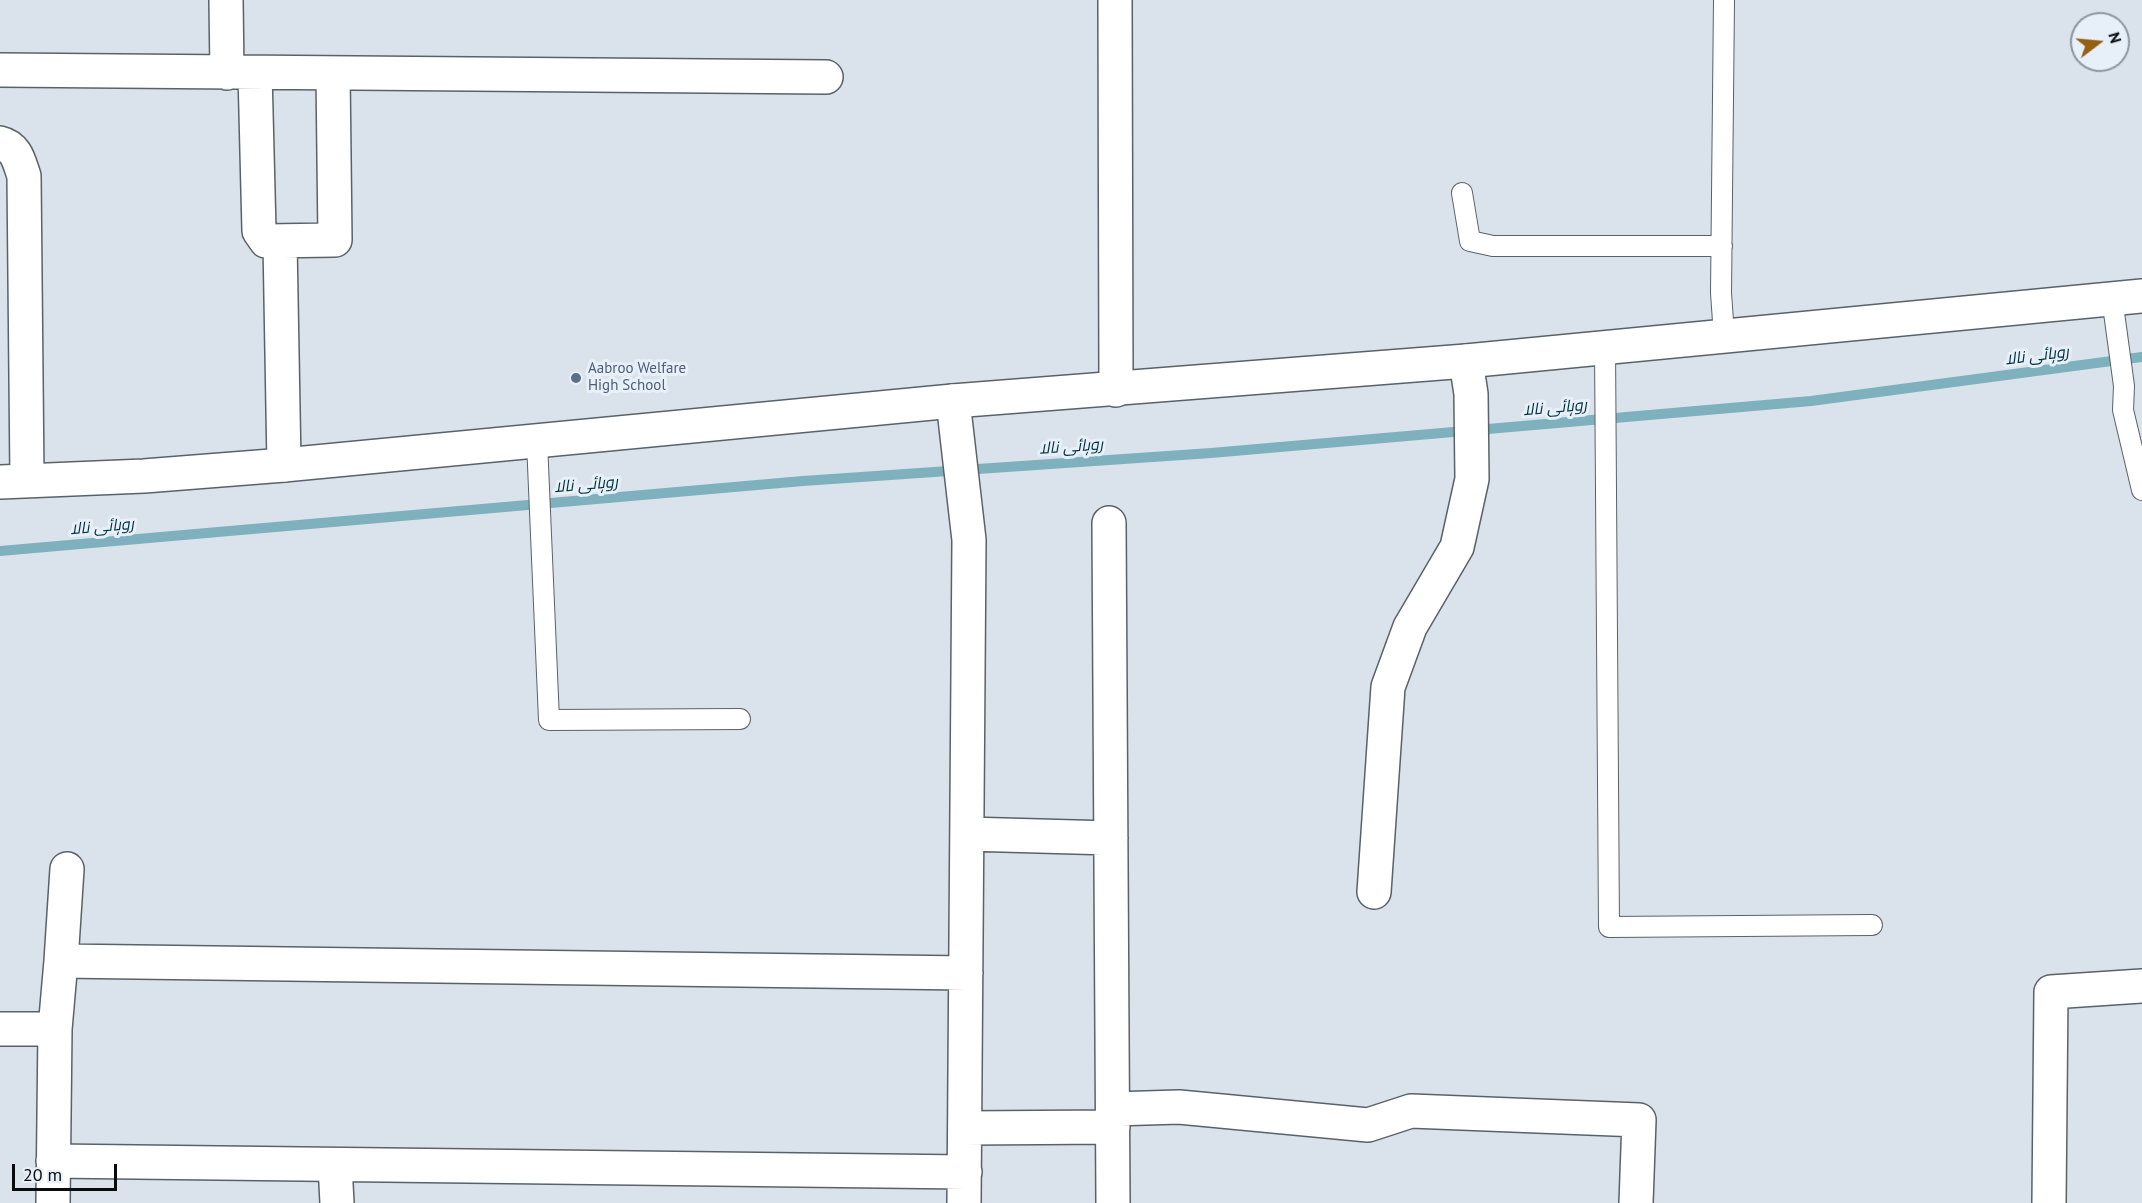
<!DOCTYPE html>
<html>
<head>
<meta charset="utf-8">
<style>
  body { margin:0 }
  #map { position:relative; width:2142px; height:1203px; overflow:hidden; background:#dae3eb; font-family:"PT Sans",sans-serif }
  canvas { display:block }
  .north { position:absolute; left:2070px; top:12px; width:60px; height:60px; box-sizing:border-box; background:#e7f0f9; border:2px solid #8e959b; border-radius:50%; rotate:74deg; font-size:16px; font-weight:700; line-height:24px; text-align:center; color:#090c0e }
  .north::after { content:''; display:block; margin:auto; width:21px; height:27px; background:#946114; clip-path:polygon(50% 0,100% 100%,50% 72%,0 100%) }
  .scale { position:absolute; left:12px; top:1164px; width:105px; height:27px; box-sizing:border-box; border:3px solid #090c0e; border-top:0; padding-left:8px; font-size:18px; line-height:21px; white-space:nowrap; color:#090c0e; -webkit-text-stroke:4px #e7f0f9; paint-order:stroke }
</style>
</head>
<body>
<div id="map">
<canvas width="2142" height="1203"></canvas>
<div class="north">N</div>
<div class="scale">20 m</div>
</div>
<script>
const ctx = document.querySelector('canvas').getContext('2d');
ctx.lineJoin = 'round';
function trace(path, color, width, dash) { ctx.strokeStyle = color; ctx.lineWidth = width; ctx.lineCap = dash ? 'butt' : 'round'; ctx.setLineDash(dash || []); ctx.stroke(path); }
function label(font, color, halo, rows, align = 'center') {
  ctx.font = font + ' "PT Sans",Cairo,sans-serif'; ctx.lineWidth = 6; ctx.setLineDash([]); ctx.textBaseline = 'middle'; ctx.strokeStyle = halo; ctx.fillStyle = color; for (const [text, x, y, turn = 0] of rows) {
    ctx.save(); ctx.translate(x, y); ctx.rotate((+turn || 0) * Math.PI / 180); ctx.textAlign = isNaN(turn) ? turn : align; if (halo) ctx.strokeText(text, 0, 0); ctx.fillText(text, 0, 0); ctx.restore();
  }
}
trace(new Path2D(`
  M0,551L803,481L1211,453L1811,401L2142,357`), '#7eb1bd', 10);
const lane = new Path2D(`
  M1724,0L1721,293L1724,335
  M1462,193L1470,241L1493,246H1722
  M2112,298L2124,386L2123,410L2142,490
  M1605,346L1609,927L1872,925
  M537,442L549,720L740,719`);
const street = new Path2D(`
  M226,0L227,73
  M1115,0L1116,390
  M0,70L826,77
  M255,73L259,231L266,241L335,240L333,73
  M0,143C17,147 19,162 24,176L27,479
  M280,242L284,465
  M953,401L969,540L964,1203
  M1109,523L1113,1203
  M967,834L1111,838
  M67,869L61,961L966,973
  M1374,892L1388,687L1410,627L1457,547L1472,479L1471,394L1466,361
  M0,1029H55
  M1113,1109L1179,1107L1368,1125L1411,1111L1639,1120L1636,1203
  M965,1128L1113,1127
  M53,1161L965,1172
  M335,1165L337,1203
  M53,1203L55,1029L61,961
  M2049,1203L2051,992L2142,986`);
const secondary = new Path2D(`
  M0,482L144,476L284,465L953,401L1466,361L2142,296`);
trace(lane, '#5a6269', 22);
trace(street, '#5a6269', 36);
trace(secondary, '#5a6269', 36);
trace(lane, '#fff', 20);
trace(street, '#fff', 33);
trace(secondary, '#fff', 33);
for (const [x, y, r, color] of [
  [576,378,6,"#5c6f8a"]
]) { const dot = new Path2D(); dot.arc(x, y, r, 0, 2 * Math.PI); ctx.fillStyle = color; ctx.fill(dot); trace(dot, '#e7f0f9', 2); }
label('15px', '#4e5e75', '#e7f0f9', [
  ["Aabroo Welfare",588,369],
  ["High School",588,386]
], 'left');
label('italic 16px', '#00313b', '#e7f0f9', [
  ["روہائی نالا",2037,356,-7],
  ["روہائی نالا",1555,408,-5],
  ["روہائی نالا",1071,447,-4],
  ["روہائی نالا",586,485,-5],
  ["روہائی نالا",102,527,-5]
]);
</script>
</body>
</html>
